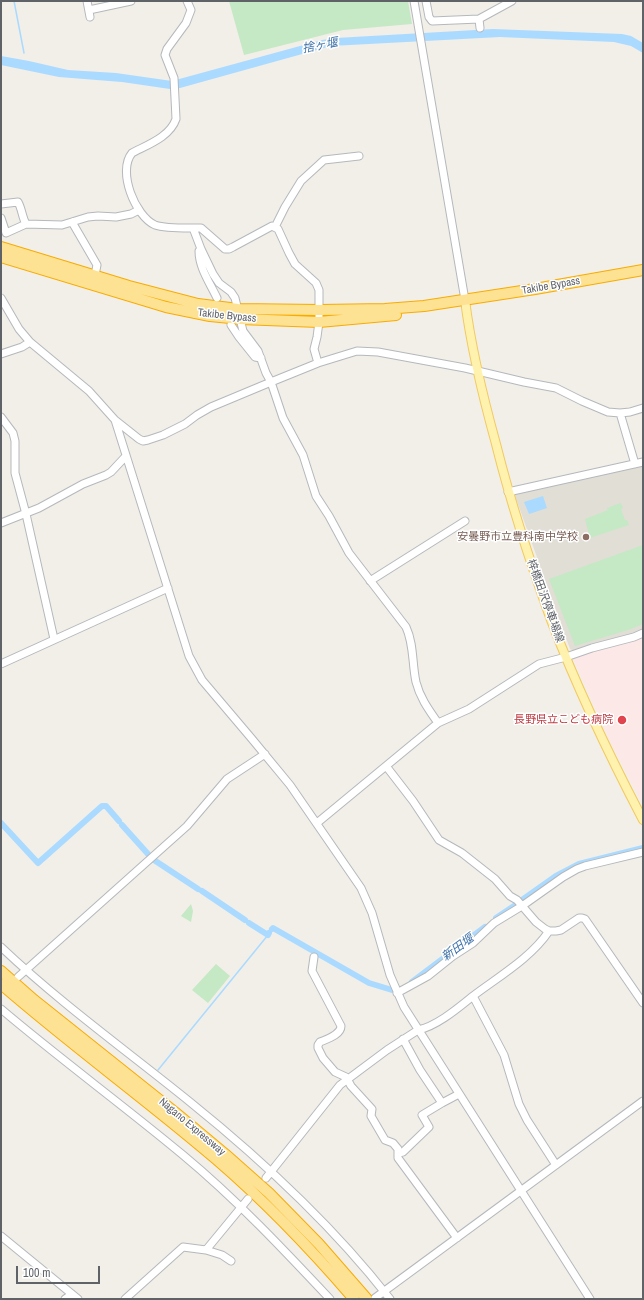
<!DOCTYPE html>
<html>
<head>
<meta charset="utf-8">
<style>
  body { margin:0 }
  #map { position:relative; width:644px; height:1300px; overflow:hidden; background:#f1efe8; font-family:"Archivo Narrow",sans-serif }
  canvas { display:block }
  .frame { position:absolute; inset:0; border:2px solid #5f6368; pointer-events:none }
  .scale { position:absolute; left:16px; top:1266px; width:84px; height:18px; box-sizing:border-box; border:2px solid #5f6368; border-top:0; padding-left:5px; font-size:12px; line-height:14px; white-space:nowrap; color:#5f6368; -webkit-text-stroke:3px #fff; paint-order:stroke }
</style>
</head>
<body>
<div id="map">
<canvas width="644" height="1300"></canvas>
<div class="frame"></div>
<div class="scale">100 m</div>
</div>
<script>
const ctx = document.querySelector('canvas').getContext('2d');
ctx.lineJoin = 'round';
function fill(path, color) { ctx.fillStyle = color; ctx.fill(path, 'evenodd'); }
function trace(path, color, width, dash) { ctx.strokeStyle = color; ctx.lineWidth = width; ctx.lineCap = dash ? 'butt' : 'round'; ctx.setLineDash(dash || []); ctx.stroke(path); }
function label(font, color, halo, rows, align = 'center') {
  ctx.font = font + ' "Archivo Narrow","Noto Sans JP",sans-serif'; ctx.lineWidth = 3; ctx.setLineDash([]); ctx.textBaseline = 'middle'; ctx.strokeStyle = halo; ctx.fillStyle = color; for (const [text, x, y, turn = 0] of rows) {
    ctx.save(); ctx.translate(x, y); ctx.rotate((+turn || 0) * Math.PI / 180); ctx.textAlign = isNaN(turn) ? turn : align; if (halo) ctx.strokeText(text, 0, 0); ctx.fillText(text, 0, 0); ctx.restore();
  }
}
fill(new Path2D(`
  M643,465V630L632,635L584,646L574,651L570,649L515,496L516,493Z`), '#e1ded6');
fill(new Path2D(`
  M643,635V805L610,742L573,658Z`), '#fce8e6');
fill(new Path2D(`
  M229,1H408L412,24L343,30L244,55Z
  M621,503L623,508L621,509L625,520H627L629,525L590,538L585,519L608,510L607,508Z
  M643,545V624L631,629L575,646L549,579Z
  M191,904L193,911L191,922L181,916Z
  M216,964L230,976L208,1003L192,990Z`), '#c5e8c5');
fill(new Path2D(`
  M493,29L622,34L631,36L643,43V53L631,46L614,42L500,37L331,46L180,88L170,89L122,82L59,77L1,65V56L29,61L68,70L116,73L172,81L322,40L336,38Z
  M543,496L547,508L529,514L524,502Z`), '#aadaff');
trace(new Path2D(`
  M14,1L24,53
  M158,1070L268,935`), '#aadaff', 1.5);
trace(new Path2D(`
  M1,823L38,863L102,806H106L119,821
  M122,825L148,854
  M154,860L198,889
  M202,891L245,920
  M522,900L556,876L579,864L643,848
  M496,918L517,904
  M249,923L268,935L269,933
  M272,929L273,928L369,983L392,990
  M412,982L485,927`), '#aadaff', 6);
const minor = new Path2D(`
  M87,1L90,17
  M187,1L191,10L186,23L167,49L165,55L174,78L176,119C170,137 147,145 132,153C117,171 135,216 155,225C167,229 189,228 201,228L225,249H229L233,247L272,226L278,229L289,253L295,264L316,283L319,290V322L317,337L314,349L318,363
  M414,1L465,300
  M426,1L429,17L432,21L479,19L512,1
  M89,10L131,1
  M479,19L480,28
  M1,204L18,202C22,209 22,217 26,224L62,225L88,217L98,216L116,217L131,214L139,210
  M1,218L6,233L26,224
  M72,222L97,265L95,275
  M275,227L285,207L301,181L324,160L359,156
  M193,228L201,249L213,274L219,283L231,292L235,298L243,331L258,351L266,373L271,382L283,418L303,455L316,496L329,516L349,553L406,627C414,644 412,664 416,682C420,698 429,710 438,723
  M201,249L199,251C199,268 210,283 217,298
  M1,298L19,329L30,342L89,391L115,420L139,439L143,441L148,440L163,435L185,424L197,415L211,407L271,382L318,363L357,351L378,352L465,368L524,382L556,388L582,401L608,412L620,413L630,412L643,408
  M231,325L239,337L255,357L261,358
  M1,354L22,347L30,342
  M620,413L635,464
  M1,417L13,433L15,441V473L26,514L54,639
  M115,420L189,656L202,680L252,739L290,785L361,888L372,913L390,975L404,1007L590,1299
  M508,492L643,462
  M1,523L39,508L83,484L106,475L111,472L126,456
  M370,581L465,521
  M1,664L168,588
  M386,766L413,801L439,840L462,853L495,879L510,896L517,900L536,922L545,929L549,931H556L561,930L579,918H582L585,919L643,1003
  M317,823L438,723L469,709L539,664L566,657L592,648L634,637L643,633
  M1,947C60,1003 127,1051 190,1102C262,1160 333,1226 390,1299
  M314,957L312,971L341,1026C341,1035 327,1039 320,1042L318,1045V1048L323,1058L335,1072L346,1077L351,1086L372,1109L371,1116L385,1140L393,1143L398,1149V1158L457,1238
  M18,977L187,826L227,779L265,754
  M397,993L428,976L453,956L473,943L494,923L522,906L563,877L577,869L585,866L643,852
  M473,996L504,1055L519,1104L527,1120L556,1165
  M1,1009C60,1059 123,1105 183,1155C236,1199 283,1249 330,1299
  M403,1039L420,1070L442,1103
  M399,1153L403,1152L429,1127L422,1115L442,1103L459,1094
  M266,1178L340,1085L387,1050L418,1030C437,1026 458,1008 473,996C498,977 531,958 549,931
  M1,1236L78,1299
  M206,1250L222,1255L231,1261
  M375,1298L643,1101
  M65,1299L72,1294
  M125,1299L183,1247L206,1250L248,1199`);
const major = new Path2D(`
  M465,300C471,348 483,397 496,444C511,504 530,562 551,620C577,688 609,755 643,820`);
const highway = new Path2D(`
  M1,247L129,286L198,304L238,309L320,310L385,309L424,306L535,289L643,270
  M1,257L166,307L210,316L240,319L319,322L396,315
  M1,971L34,1000L177,1114L225,1154L269,1193L319,1244L367,1299
  M1,984C71,1045 146,1099 216,1159C266,1202 311,1249 354,1299`);
trace(minor, '#b5b8bc', 9);
trace(major, '#f2c960', 10);
trace(highway, '#f9ab00', 12);
trace(minor, '#fff', 7);
trace(major, '#fff2af', 8);
trace(highway, '#fde293', 10);
for (const [x, y, r, color] of [
  [586,537,4,"#8d6e63"],
  [622,720,5,"#e0444e"]
]) { const dot = new Path2D(); dot.arc(x, y, r, 0, 2 * Math.PI); ctx.fillStyle = color; ctx.fill(dot); trace(dot, '#fff', 1.5); }
label('11px', '#5f6368', '#fff', [
  ["Takibe Bypass",551,286,-10],
  ["Takibe Bypass",227,316,6],
  ["梓橋田沢停車場線",545,601,70],
  ["Nagano Expressway",192,1127,40]
]);
label('11px', '#785e54', '#fff', [
  ["安曇野市立豊科南中学校",578,537]
], 'right');
label('11px', '#be3a42', '#fff', [
  ["長野県立こども病院",613,720]
], 'right');
label('italic 12px', '#4174aa', '#fff', [
  ["捨ヶ堰",320,46,-11],
  ["新田堰",458,948,-36]
]);
</script>
</body>
</html>
